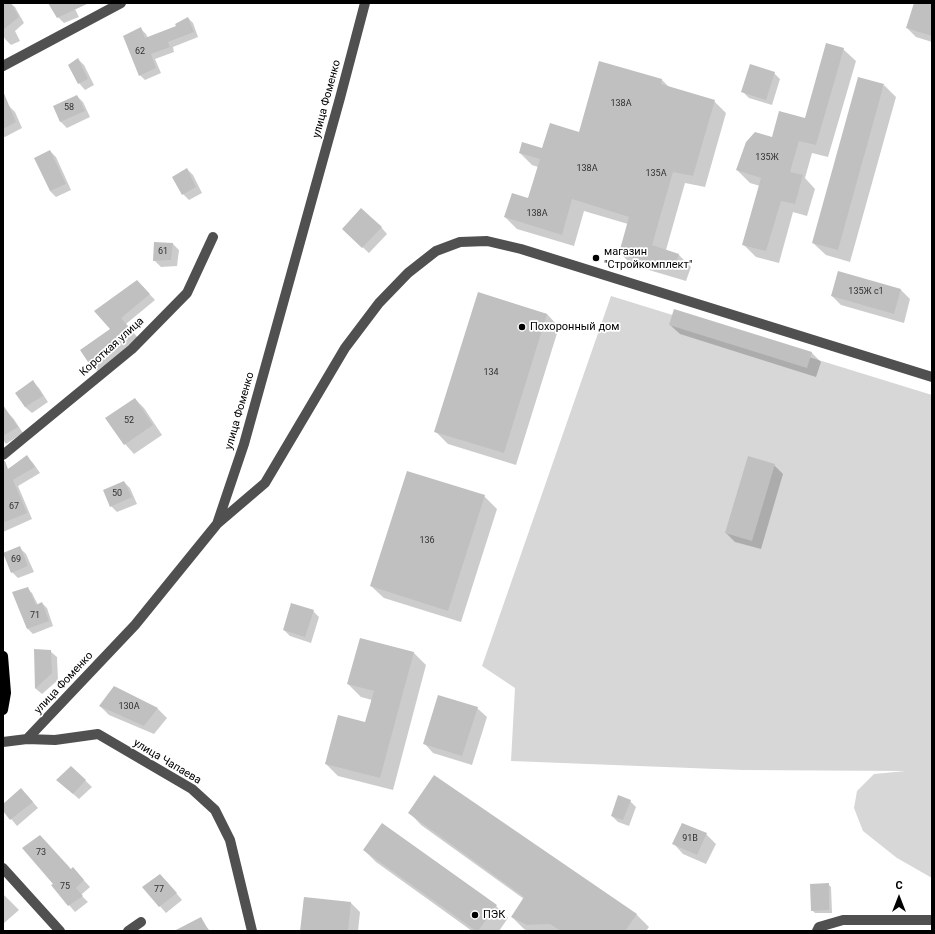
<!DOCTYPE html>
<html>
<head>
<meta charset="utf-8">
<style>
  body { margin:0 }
  #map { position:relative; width:935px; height:934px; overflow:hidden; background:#fff; font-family:Roboto,sans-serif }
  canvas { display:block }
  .frame { position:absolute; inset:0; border:4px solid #000; pointer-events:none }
  .north { position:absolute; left:879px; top:878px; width:40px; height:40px; -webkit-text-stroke:3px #fff; paint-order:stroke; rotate:0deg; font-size:11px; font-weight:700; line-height:16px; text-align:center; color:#000 }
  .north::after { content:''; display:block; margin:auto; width:14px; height:18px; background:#000; clip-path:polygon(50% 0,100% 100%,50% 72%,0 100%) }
</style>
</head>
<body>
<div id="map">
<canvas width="935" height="934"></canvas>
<div class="frame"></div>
<div class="north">С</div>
</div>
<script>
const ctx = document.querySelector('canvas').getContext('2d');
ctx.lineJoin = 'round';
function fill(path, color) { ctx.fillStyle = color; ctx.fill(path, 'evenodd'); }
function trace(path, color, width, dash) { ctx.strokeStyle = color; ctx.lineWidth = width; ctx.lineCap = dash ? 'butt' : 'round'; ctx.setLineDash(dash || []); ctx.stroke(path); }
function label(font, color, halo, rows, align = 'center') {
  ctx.font = font + ' Roboto,sans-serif'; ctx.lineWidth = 3.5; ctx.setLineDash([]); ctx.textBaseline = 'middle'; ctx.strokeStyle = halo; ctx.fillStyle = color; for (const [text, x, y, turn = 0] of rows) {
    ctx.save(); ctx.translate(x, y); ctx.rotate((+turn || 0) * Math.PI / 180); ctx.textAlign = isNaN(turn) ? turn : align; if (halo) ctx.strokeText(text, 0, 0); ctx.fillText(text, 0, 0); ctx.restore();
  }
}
fill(new Path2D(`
  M611,296L932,395V878L897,858L863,831L854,808L857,791L874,774L906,771L742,770L511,761L515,688L482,666Z`), '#d7d7d7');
fill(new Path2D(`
  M5,3H10L15,7L24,23L15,31L20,41L11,45L5,39L3,35V4Z
  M49,3H72L79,17L64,23L58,17Z
  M915,3H932V42L916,37L907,28Z
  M188,18L193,23L198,37L173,47L174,52L155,59L161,73L145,80L140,75L141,29L146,34L148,38L178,27Z
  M843,49L856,61L828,157L812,153L805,178L815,189L807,216L793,212L779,263L756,257L743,244L760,186L750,183L737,170L773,138L806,119Z
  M78,59L84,65L94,85L85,90L79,83Z
  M774,73L780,79L772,105L749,98L743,92Z
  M662,80L670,88L714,101L726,113L705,187L685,183L666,250L679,255L691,267L686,281L632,265L620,253L628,224L584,211L574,246L517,229L505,217L528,199L538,167L532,165L520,153L542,150L579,133Z
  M884,85L896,97L850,262L826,255L813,243Z
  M77,96L83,102L90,117L67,128L61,122L54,107Z
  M9,106L15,112L22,128L5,137L3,136V110Z
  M50,151L56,157L71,190L56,197L50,191Z
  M187,169L193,175L202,193L189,200L183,194Z
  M381,227L387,234L369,253L349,235Z
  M155,243L173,244L179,250L177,266L161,267L155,261Z
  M838,272L901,290L910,299L904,323L841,305L832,296Z
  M137,281L155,300L126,324L138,338L126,351L97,371L91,365L82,350L111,329Z
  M479,293L547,314L559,327L516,465L448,444L436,432Z
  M670,325L812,353L821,362L816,377L680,334Z
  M33,382L39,388L48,402L32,413L25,407L17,394Z
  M135,399L144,408L162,435L134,454L125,444L107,418Z
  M7,412L13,418L23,433L6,444L3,440V415Z
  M27,457L33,463L40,473L18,486L32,519L3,532V474Z
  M774,465L783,474L761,549L735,542L726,533Z
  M124,482L130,488L137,504L117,512L111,506Z
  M484,496L497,509L461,622L384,598L371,586Z
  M20,548L26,554L34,572L18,578L12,572Z
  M27,588L32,593L38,605L42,603L47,608L53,626L33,634L28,629L13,593Z
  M313,611L319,617L311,643L290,636L284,630Z
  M35,650L50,651L57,657L58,680L42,694L36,689Z
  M413,652L426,665L393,790L338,776L326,764L366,724L372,700L361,697L348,684Z
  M115,687L158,709L167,718L154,734L109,715L100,706Z
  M477,708L487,717L472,765L433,753L424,743Z
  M71,767L92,787L79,799L64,786Z
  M27,795L38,808L17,826L3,809V805Z
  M630,801L636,807L629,826L618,822L612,816Z
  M409,812L636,914L649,927L646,931H528L524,929L512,917L524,899L421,825Z
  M706,834L716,844L706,864L683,854L674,844Z
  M364,850L496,906L508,918L499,931H472L376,862Z
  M71,870L79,875L90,887L81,895L88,902L75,912L53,886Z
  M166,881L182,900L166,913L143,887Z
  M828,884L831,887L832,913H815L812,910Z
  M3,894L19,910L3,924Z
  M304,898L351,903L360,912L358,931H301Z
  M200,919L210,931H177Z`), '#0003');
fill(new Path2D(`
  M3,3H11L19,17L3,30Z
  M48,3H89L57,18Z
  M914,3H932V36L906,28Z
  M188,17L194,32L168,42L170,47L151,54L156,68L139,76L123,36L141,27L145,38L176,26L175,24Z
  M826,43L844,48L816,145L799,141L790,172L803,175L795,204L781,201L766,251L742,245L761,178L736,170L746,142L755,132L772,137L779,111L805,118Z
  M78,58L88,79L78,84L68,65Z
  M599,61L662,79L661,84L715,100L693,176L673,172L652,245L679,254L674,270L619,253L629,217L572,199L562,235L504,217L512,193L528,198L540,159L519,153L522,142L542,148L550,123L579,132Z
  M750,64L775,72L766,100L741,92Z
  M858,77L884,84L838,250L812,243Z
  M3,91L16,122L3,129Z
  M77,95L85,111L60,122L53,106Z
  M50,150L66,184L50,191L34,158Z
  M187,168L196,187L182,195L172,177Z
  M361,208L382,227L362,248L342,229Z
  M154,242L173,243L171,260L153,261Z
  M838,271L901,289L894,314L831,296Z
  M137,280L150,294L121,318L133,332L120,346L90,365L80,350L110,329L94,311Z
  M478,292L547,314L504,453L434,432Z
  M674,309L812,352L807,368L669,325Z
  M33,380L43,396L25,407L15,393Z
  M135,398L153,425L124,445L105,418Z
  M3,405L18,427L3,436Z
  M27,455L35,467L13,480L27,513L3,523V461H5L8,469Z
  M748,456L775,464L752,541L725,533Z
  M407,471L485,495L448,611L370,586Z
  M124,481L132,497L110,507L103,490Z
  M20,546L28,566L11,573L3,553Z
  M28,587L36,605L42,602L49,621L27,629L12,592Z
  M291,603L314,610L305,637L283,630Z
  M360,638L414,652L380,778L325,764L338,715L365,722L374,691L347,684Z
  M34,649L51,650L52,673L35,689Z
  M114,686L158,708L144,726L99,706Z
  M438,695L478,707L462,756L423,744Z
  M71,766L86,780L73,794L56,780Z
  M434,775L637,914L625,931H561L550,924L527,925L511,917L524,897L408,813Z
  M21,788L33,802L10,820L3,811V804Z
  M618,795L631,800L623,820L611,816Z
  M382,823L497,905L478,931H476L363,850Z
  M682,823L707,833L697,855L672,844Z
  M40,835L71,869L73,867L84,880L76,888L83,896L68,906L51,885L53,884L22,848Z
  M160,874L177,893L159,907L142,887Z
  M829,883V910L811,911L810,884Z
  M304,897L351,902L348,931H300Z
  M201,917L209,931H174Z`), '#c0c0c0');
trace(new Path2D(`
  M3,66L121,3
  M3,455L132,349L187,293L213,237
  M217,524L265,483L345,348L379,303L408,273L436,251L460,242L487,241L521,249L932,377
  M27,739L55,740L98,734L192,789L215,810L230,840L252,931
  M3,742L27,739L135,625L217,524L244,444L340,98L365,3
  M3,868L60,931
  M128,931L141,922
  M817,931L819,927L843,920H932`), '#505050', 10);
trace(new Path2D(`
  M3,656L6,693L3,710`), '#000', 10);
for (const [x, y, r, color] of [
  [596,258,4,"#000"],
  [522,327,4,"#000"],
  [475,915,4,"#000"]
]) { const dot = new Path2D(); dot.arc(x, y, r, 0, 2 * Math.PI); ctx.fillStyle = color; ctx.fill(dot); trace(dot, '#fff', 1.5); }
label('9px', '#303030', null, [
  ["62",140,52],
  ["138А",621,104],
  ["58",69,108],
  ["135Ж",767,158],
  ["138А",587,169],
  ["135А",656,174],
  ["138А",537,214],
  ["61",163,252],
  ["135Ж с1",866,292],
  ["134",491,373],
  ["52",129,421],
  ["50",117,494],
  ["67",14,507],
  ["136",427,541],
  ["69",16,560],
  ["71",35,616],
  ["130А",129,707],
  ["91В",690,839],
  ["73",41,853],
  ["75",65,887],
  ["77",159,890]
]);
label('11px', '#000', '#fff', [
  ["улица Фоменко",327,99,-75],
  ["Короткая улица",112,347,-42],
  ["улица Фоменко",240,411,-74],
  ["улица Фоменко",64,683,-47],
  ["улица Чапаева",167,762,31]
]);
label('11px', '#000', '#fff', [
  ["магазин",604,252],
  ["\"Стройкомплект\"",604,265],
  ["Похоронный дом",530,327],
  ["ПЭК",483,915]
], 'left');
</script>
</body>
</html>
